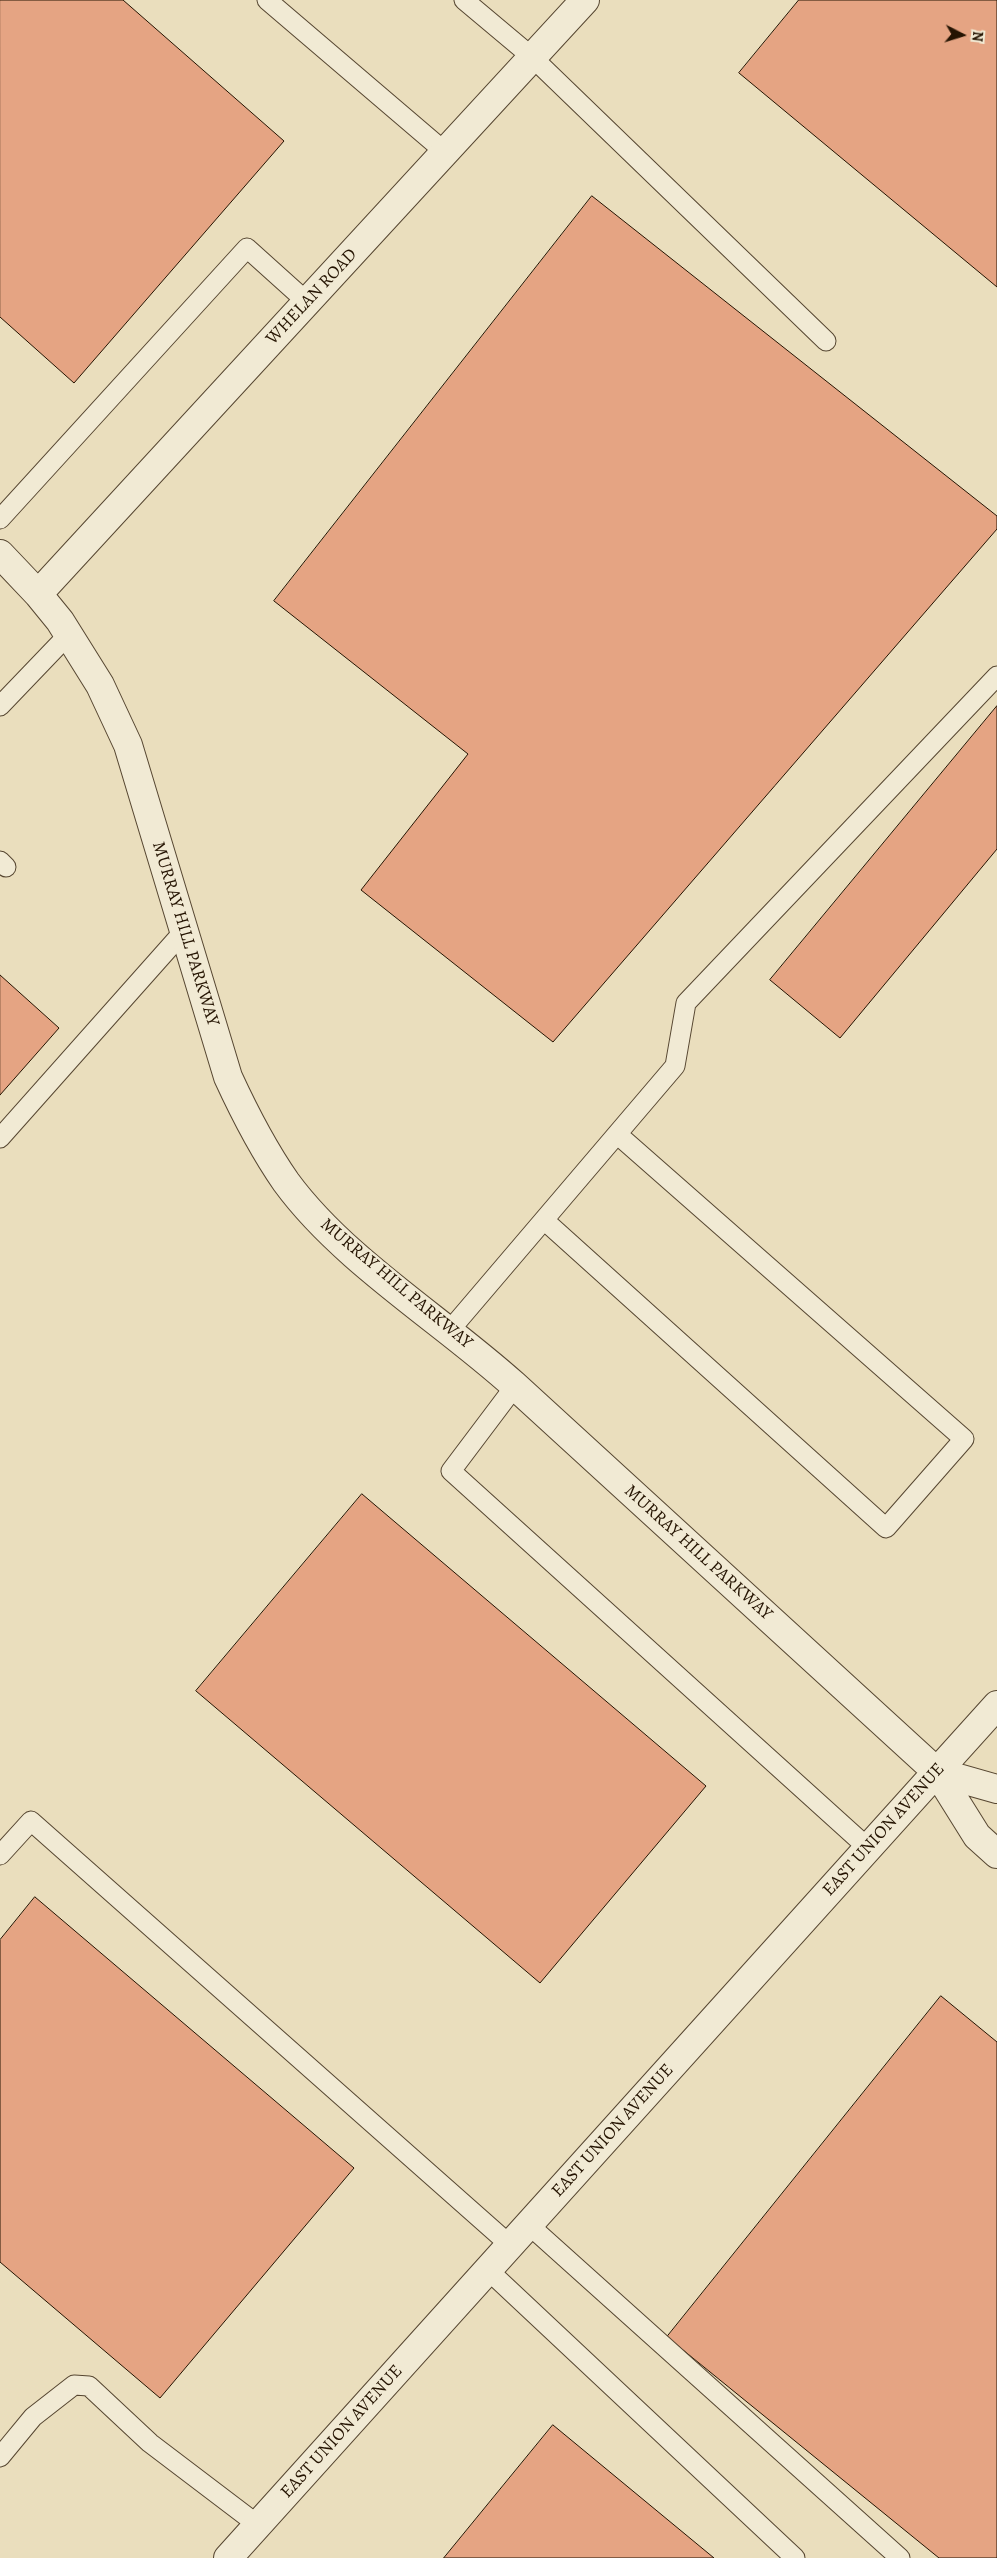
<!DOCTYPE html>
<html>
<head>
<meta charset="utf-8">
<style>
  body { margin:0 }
  #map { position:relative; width:997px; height:2558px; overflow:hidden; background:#eadebd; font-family:Alegreya,serif }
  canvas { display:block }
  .north { position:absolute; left:937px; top:10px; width:50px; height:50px; -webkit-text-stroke:4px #f1ead4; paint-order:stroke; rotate:95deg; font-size:14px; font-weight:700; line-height:20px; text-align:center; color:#251402 }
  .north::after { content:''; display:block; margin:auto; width:18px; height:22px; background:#251402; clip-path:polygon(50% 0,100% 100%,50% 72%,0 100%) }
</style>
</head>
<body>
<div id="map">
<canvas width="997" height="2558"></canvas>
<div class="north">N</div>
</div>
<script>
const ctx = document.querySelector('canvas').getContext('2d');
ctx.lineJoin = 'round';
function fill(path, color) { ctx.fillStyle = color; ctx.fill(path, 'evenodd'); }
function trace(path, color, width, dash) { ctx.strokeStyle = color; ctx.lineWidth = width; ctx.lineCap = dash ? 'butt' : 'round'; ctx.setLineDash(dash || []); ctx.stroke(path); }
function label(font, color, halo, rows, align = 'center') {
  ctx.font = font + ' Alegreya,serif'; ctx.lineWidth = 4.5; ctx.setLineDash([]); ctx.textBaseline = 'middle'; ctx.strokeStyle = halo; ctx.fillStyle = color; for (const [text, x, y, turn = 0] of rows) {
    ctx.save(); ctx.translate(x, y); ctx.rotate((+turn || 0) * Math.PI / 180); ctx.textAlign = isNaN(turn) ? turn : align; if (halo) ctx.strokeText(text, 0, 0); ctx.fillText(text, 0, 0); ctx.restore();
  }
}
const building = new Path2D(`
  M0,0H123L284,141L74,383L0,317Z
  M799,0H997V287L739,73Z
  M592,196L997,516V529L553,1042L361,890L468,754L274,601Z
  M997,706V849L840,1038L770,980Z
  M0,975L59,1028L0,1095Z
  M362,1494L706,1786L540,1983L196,1691Z
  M35,1897L354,2168L160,2398L0,2262V1940Z
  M941,1996L997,2042V2558H939L667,2337Z
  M553,2425L714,2558H444Z`);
fill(building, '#e5a483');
trace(building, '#251402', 1);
const service = new Path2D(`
  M267,0L445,152
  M464,0L532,57L826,341
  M0,519L247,248L307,302
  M0,706L68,635
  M0,861L6,867
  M0,1138L184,931
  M544,1220L886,1528L964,1439L617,1134
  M450,1330L675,1066L686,1003L997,676
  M515,1386L451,1471L868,1848
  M0,1855L31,1821L510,2245
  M529,2225L900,2558
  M488,2270L795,2558
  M0,2457L33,2417L74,2385L89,2386L150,2443L258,2525`);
const minor = new Path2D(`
  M0,554L38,594L60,621L100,685L128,745L228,1077C245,1114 263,1149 286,1182C343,1260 442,1320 514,1385C655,1514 796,1643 937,1772L977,1836L997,1854
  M38,594L585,0
  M937,1772L997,1789
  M228,2558L997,1705`);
trace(service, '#564631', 21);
trace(minor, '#564631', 30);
trace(service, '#f1ead4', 19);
trace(minor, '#f1ead4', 28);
label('18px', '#251402', '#f1ead4', [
  ["WHELAN ROAD",312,297,-47],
  ["MURRAY HILL PARKWAY",185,934,73],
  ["MURRAY HILL PARKWAY",396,1284,40],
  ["MURRAY HILL PARKWAY",698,1553,42],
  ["EAST UNION AVENUE",884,1830,-48],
  ["EAST UNION AVENUE",613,2131,-48],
  ["EAST UNION AVENUE",342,2432,-48]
]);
</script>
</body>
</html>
